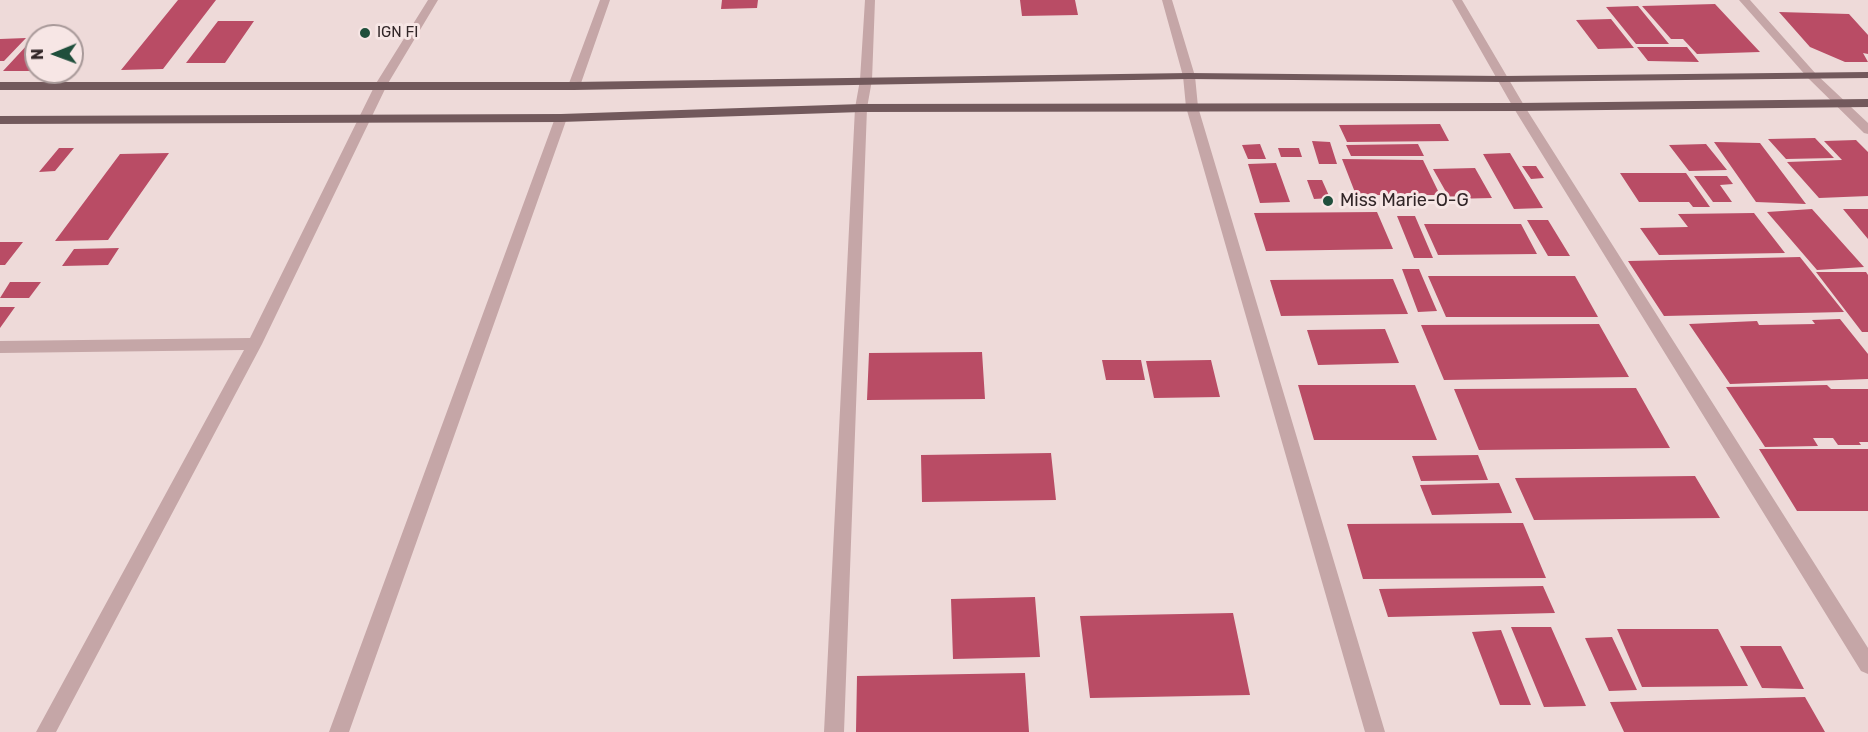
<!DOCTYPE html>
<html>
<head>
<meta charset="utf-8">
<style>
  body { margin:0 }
  #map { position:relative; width:1868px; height:732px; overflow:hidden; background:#eedad9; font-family:Rubik,sans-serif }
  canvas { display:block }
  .north { position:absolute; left:24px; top:24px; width:60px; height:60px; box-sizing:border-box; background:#f7e6e5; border:2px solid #a89999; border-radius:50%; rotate:269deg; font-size:16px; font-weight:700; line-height:24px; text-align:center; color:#322628 }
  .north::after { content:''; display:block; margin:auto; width:21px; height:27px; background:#204f3c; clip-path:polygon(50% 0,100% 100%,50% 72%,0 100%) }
</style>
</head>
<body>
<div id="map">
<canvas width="1868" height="732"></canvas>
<div class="north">N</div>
</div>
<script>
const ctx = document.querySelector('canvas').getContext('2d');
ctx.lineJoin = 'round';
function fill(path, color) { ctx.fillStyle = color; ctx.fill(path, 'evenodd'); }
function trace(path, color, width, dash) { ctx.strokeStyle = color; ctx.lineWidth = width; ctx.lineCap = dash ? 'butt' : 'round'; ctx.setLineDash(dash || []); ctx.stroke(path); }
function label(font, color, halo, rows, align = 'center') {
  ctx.font = font + ' Rubik,sans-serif'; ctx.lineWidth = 6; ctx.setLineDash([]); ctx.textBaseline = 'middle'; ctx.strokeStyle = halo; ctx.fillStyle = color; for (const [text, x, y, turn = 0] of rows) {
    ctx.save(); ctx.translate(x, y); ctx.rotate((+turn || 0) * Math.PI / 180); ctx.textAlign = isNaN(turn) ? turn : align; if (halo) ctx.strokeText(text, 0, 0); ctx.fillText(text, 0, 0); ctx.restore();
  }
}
fill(new Path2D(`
  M178,0H216L163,69L121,70Z
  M722,0H758L757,8L721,9Z
  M1020,0H1075L1078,15L1022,16Z
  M1715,4L1760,52L1697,54L1683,39H1671L1642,6Z
  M1638,6L1669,44H1636L1606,7Z
  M1779,12L1849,14L1868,35V54L1863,53L1868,62H1845L1810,47Z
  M1611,19L1634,48L1598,49L1576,20Z
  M218,21H254L225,63H186Z
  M26,38L4,61H0V39Z
  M36,42V71H3L29,43Z
  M1637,47H1687L1699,62L1648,61Z
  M1440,124L1449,141L1347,142L1339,125Z
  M1815,138L1834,158L1786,159L1768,139Z
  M1856,140L1868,152V196L1819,198L1787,162L1842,160L1824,141Z
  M1312,141L1330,142L1337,164H1319Z
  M1714,142L1760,143L1806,204L1756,202Z
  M1260,144L1266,159H1248L1242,145Z
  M1418,144L1424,156H1351L1346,145Z
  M1706,144L1727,170L1689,171L1669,145Z
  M59,148H74L55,171L39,172Z
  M1278,148H1299L1302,157H1281Z
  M169,153L108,240L55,241L120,154Z
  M1510,153L1543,208L1514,209L1483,154Z
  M1342,159L1423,160L1440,195H1356Z
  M1276,163L1290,202L1260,203L1248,164Z
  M1522,166H1536L1544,178L1531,179Z
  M1475,168L1492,198L1450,199L1433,169Z
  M1620,173H1686L1710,207H1693L1689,202H1639Z
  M1694,176H1727L1733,184L1720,185L1732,202H1713Z
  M1307,180H1322L1330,198L1314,199Z
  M1812,209L1864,267L1817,270L1767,212Z
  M1843,209H1868V239Z
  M1377,212L1393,249L1266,251L1254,213Z
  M1754,213L1785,253L1659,255L1640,228L1688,227L1678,214Z
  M1397,216H1415L1433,258H1414Z
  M1527,220H1548L1570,256H1548Z
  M1424,224H1521L1537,254L1438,255Z
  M0,242H23L5,265H0Z
  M119,248L108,265L62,266L74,249Z
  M1800,257L1844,312L1664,316L1628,261Z
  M1402,269H1419L1437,311L1418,312Z
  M1816,272H1866L1868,275V332H1862Z
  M1428,276H1575L1598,317H1446Z
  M1393,279L1408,314L1281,316L1270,280Z
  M10,282H41L29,298H0Z
  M0,307H15L0,328Z
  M1840,319L1868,354V379L1730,384L1689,324L1757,321L1759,325L1815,324L1812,320Z
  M1599,324L1629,377L1444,380L1421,325Z
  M1385,329L1399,363L1318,365L1307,330Z
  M982,352L985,399L867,400L869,353Z
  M1102,360H1141L1145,380H1106Z
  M1211,360L1220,397L1154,398L1146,361Z
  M1298,385H1415L1437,440H1314Z
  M1827,385L1831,389H1868V442H1859L1861,445H1838L1833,438H1813L1818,446L1765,447L1726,387Z
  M1636,388L1670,448L1479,450L1454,389Z
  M1759,449H1868V511H1797Z
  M1051,453L1056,500L922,502L921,455Z
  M1478,455L1488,480L1421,481L1412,456Z
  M1695,476L1720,518L1534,520L1515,478Z
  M1499,483L1512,513L1432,515L1420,485Z
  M1523,523L1546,578L1363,579L1347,524Z
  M1543,586L1555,613L1388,617L1379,589Z
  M1035,597L1040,657L953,659L951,599Z
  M1233,613L1250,695L1090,698L1080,616Z
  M1511,627H1551L1586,706L1544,707Z
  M1617,629H1718L1748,686L1642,687Z
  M1501,630L1531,705H1500L1472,632Z
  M1612,637L1637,690L1609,691L1585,638Z
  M1740,646H1781L1804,689L1762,688Z
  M1025,673L1029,732H856L857,676Z
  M1805,697L1825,732H1624L1610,702Z`), '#b94c65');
fill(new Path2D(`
  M428,0H438L387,85L262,344L56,732H36L244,350L0,353V341L250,338L375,85Z
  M600,0H610L580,86L574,90L570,88L568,86Z
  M865,0H875L872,80L867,108L844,732H824L855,108L860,80Z
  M1162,0H1172L1195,76L1198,107L1385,732H1365L1186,107L1183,76Z
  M1452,0H1462L1525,107L1868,648V674L1861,671L1513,107Z
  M1739,0H1750L1816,74L1868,123V134L1864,133L1808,78Z
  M561,114L567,118L349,732H329L555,118Z`), '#c5a6a7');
fill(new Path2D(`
  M1868,72V78L1503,82L1189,79L574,90H0V82H574L1189,73L1503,76Z
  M1868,99V107L1519,111L861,112L561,122L0,124V116L561,114L861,104L1519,103Z`), '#72595c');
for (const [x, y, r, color] of [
  [365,33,6,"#204f3c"],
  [1328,201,6,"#204f3c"]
]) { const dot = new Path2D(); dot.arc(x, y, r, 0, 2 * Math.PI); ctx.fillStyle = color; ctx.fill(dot); trace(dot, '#f7e6e5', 2); }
label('15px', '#322628', '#f7e6e5', [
  ["IGN FI",377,33]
], 'left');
label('18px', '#322628', '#f7e6e5', [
  ["Miss Marie-O-G",1340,201]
], 'left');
</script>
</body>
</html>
